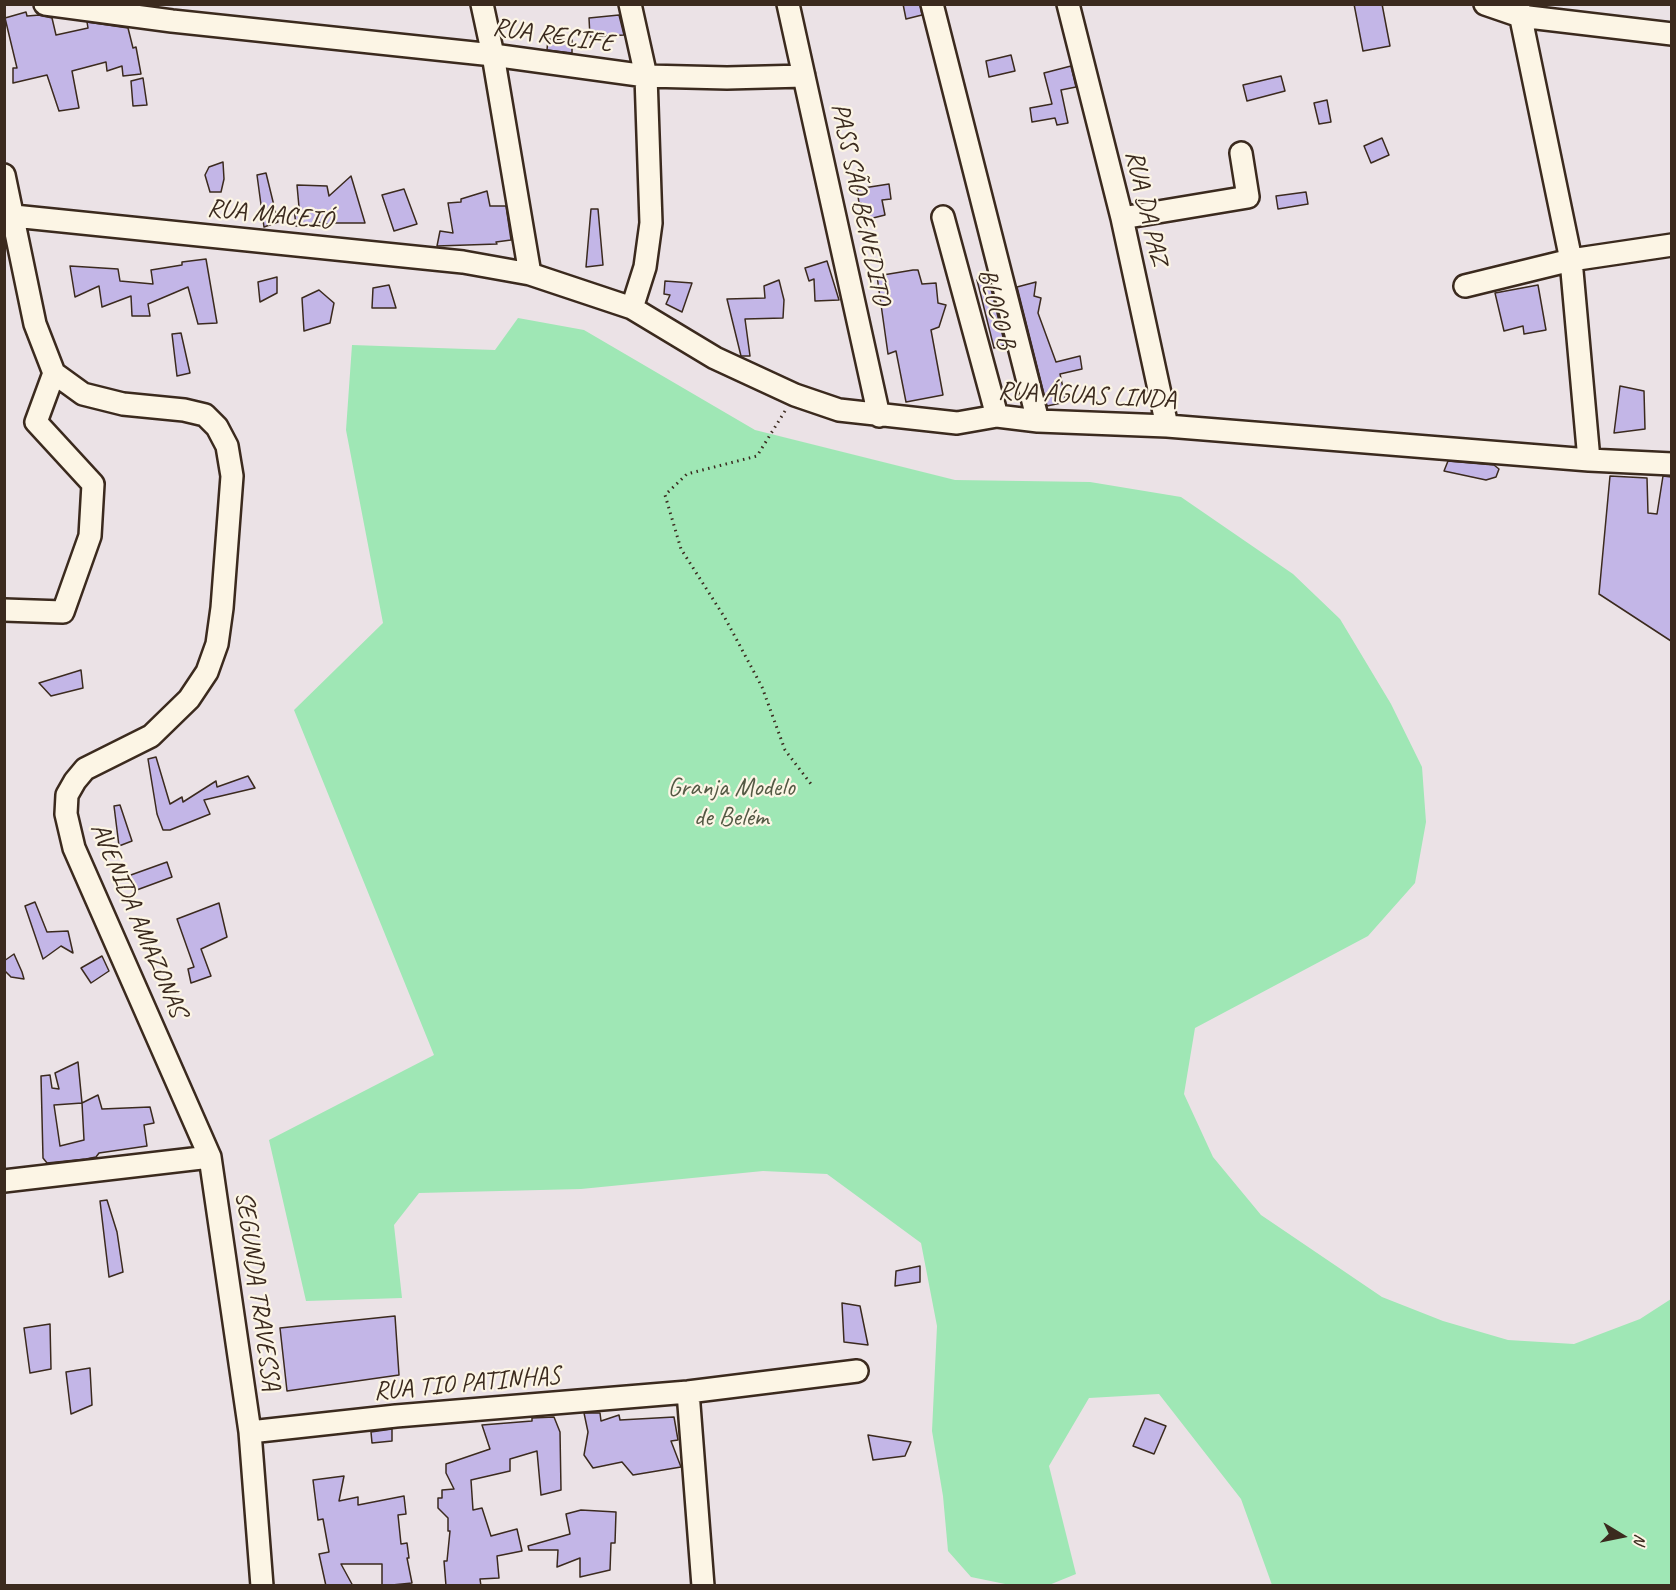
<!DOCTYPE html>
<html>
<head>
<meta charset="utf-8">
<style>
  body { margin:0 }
  #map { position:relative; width:1676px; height:1590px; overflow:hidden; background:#ebe2e6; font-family:Caveat,sans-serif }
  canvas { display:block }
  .frame { position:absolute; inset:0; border:6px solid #3b2a1e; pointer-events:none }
  .north { position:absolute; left:1592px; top:1506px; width:60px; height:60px; -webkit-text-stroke:4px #fcf5e5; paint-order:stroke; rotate:100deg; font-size:16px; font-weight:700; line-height:24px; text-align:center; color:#3b2a1e }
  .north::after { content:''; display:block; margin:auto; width:21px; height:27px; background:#3b2a1e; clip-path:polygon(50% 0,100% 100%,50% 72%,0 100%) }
</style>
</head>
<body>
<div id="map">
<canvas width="1676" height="1590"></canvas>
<div class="frame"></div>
<div class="north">N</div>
</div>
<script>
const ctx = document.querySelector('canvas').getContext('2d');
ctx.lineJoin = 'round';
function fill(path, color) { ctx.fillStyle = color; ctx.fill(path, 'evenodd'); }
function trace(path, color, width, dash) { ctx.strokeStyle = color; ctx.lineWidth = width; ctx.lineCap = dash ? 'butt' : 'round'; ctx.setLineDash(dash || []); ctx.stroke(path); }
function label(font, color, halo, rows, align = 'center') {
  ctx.font = font + ' Caveat,sans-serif'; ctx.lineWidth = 4.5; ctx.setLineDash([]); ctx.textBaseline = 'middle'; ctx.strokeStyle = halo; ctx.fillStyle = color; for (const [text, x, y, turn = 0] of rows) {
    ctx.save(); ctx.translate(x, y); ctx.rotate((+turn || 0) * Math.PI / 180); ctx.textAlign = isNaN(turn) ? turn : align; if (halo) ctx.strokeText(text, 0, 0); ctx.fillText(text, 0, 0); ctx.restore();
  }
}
fill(new Path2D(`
  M518,318L584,330L755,430L955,480L1090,482L1181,497L1293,574L1340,619L1391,704L1422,767L1426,822L1415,883L1368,936L1195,1028L1184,1094L1213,1157L1261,1215L1382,1297L1443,1321L1508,1340L1574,1344L1640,1319L1671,1299V1585H1272L1241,1499L1159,1394L1089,1398L1049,1466L1076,1574L1049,1585H1010L971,1577L948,1551L943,1496L932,1431L937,1326L921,1243L827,1174L763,1171L581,1189L419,1193L394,1225L402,1298L306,1301L269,1140L434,1055L294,710L383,623L346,430L352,345L495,350Z`), '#9fe7b5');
const building = new Path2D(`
  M903,4H920L922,15L906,19Z
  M1354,4H1382L1390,46L1363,51Z
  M26,12L27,16L40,15L52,18L56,35L88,28L87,22L128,28L133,48L136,47L141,74L123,76L122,66L107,71L106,62L72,71L79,108L59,111L47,75L13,83V68H17L5,18Z
  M619,15L624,35L590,37L589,18Z
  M548,39L572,40V53L547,50Z
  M1011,55L1015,71L989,77L986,61Z
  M1071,66L1076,87L1061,90L1068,123L1057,125L1055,118L1032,122L1030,108L1052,104L1044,73Z
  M1281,76L1285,91L1247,101L1243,85Z
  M143,78L147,105L133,106L131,81Z
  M1327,100L1331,122L1319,124L1314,103Z
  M1382,138L1389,155L1371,163L1364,146Z
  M223,162L224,179L221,192H210L205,175L209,167Z
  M266,173L278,222L264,227L257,175Z
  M351,176L365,223H332V225L318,222V226H296L294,208L299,207L297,185L327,186L329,196Z
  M889,184L891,199L882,200L885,215L865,220L861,203H859L857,189Z
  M404,189L417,224L394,231L382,195Z
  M487,191L490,206H506L511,240L496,242L497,244L437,246L440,231L453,233L448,203L461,202V199Z
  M1306,192L1308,204L1278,209L1276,196Z
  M591,209H598L603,265L586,267Z
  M206,259L217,323L198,324L188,287L148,304L150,316H132L131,296L102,307L99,286L75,297L70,266L118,269L120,281L153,284L151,270L182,265V262Z
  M827,261L839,300L815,301L814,279L809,281L805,268Z
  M913,270H918L922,284L936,283L938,303L946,305L939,327L931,330L943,395L906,402L896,351L888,354L877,276Z
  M277,277V293L260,302L258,282Z
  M988,277L1005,345L994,348L977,280Z
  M779,280L784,300L783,318L745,319L750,356H741L727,299L765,298L764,286Z
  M665,281L692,283L682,312L666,304L670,295L664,294Z
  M1036,282L1034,296L1041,298L1038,313L1056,362L1080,356L1082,369L1060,374L1066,402L1047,406L1017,287Z
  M389,285L396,308H372L373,288Z
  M1538,285L1546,330L1524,334L1523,326L1504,331L1495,293Z
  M319,290L334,303L330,323L304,331L302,298Z
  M181,333L190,373L177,376L172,334Z
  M1620,386L1644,391L1645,429L1614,433Z
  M1448,461L1494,465L1499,469L1496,477L1486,480L1444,471Z
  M1610,476L1647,478L1648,513L1657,514L1663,476L1671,477V641L1599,594Z
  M81,670L83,688L51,696L39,683Z
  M156,757L170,804L182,797L183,802L216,781L217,787L248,776L255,788L204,800L210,814L170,830H163L157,814L148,759Z
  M120,805L132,841L119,846L114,806Z
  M167,862L172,877L134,891L128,876Z
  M35,902L47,932L68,931L73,953L61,946L43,959L25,906Z
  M219,903L227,937L201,949L211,976L191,983L188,969L194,967L177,919Z
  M14,954L22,972L24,979L11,977L4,970V961Z
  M102,956L109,971L91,983L81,968Z
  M78,1062L82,1103L98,1095L102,1109L150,1107L154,1123L144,1125L147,1146L99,1153L96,1157L86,1159L47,1163L43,1158L41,1076L50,1075L52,1088L59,1089L55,1073ZM82,1103L84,1140L60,1146L54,1105Z
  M107,1200L117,1232L123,1272L109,1277L100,1201Z
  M920,1266V1282L895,1286L896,1271Z
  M842,1303L860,1306L868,1345L844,1342Z
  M395,1316L399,1375L287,1391L280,1328Z
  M50,1324L51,1369L30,1373L24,1328Z
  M90,1368L92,1405L71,1414L66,1372Z
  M584,1413H600L601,1421L619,1415L620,1420L674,1417L678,1440L671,1441L681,1467L633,1475L622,1462L593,1468L584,1455L588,1432Z
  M554,1417L560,1432L561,1490L541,1495L537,1451L510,1459V1471L471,1480L473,1510L482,1508L491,1536L517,1529L522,1551L497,1556L499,1578L480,1579L481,1586H446L444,1561H447L450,1531H448V1518L438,1508V1498H442V1490L454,1489L446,1473V1464L490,1449L482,1425L532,1421V1418Z
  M1145,1418L1166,1426L1154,1454L1133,1446Z
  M392,1429V1441L372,1443L371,1432Z
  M868,1435L911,1442L905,1456L873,1460Z
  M344,1476L339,1501L358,1497V1505L404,1496L406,1514L398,1515L401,1544L407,1543L409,1558H407L412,1583L382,1586V1564H341L353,1586H326L319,1554L329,1552L323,1519L318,1520L313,1480Z
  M581,1510L616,1512L615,1543H611L610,1570L580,1577V1558L557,1567L558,1550H529L528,1546L570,1534L566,1514Z`);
fill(building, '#c3b6e7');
trace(building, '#3b2a1e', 1.5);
const minor = new Path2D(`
  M45,4L172,21L493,55L646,76L727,78L804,76
  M482,4L493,55L530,274
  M630,4L646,76L651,223L645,267L632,308
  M788,4L879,416
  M932,4L1038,421
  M1068,4L1122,218L1167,426
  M1485,4L1520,16L1672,34
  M1518,4L1571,260L1589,460
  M4,175L35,324L54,373L83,394L123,404L184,410L205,415L217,427L227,446L232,476L222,608L217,644L207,672L189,699L151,736L85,769L75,781L67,795L66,814L74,848L210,1157L250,1432L262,1586
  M4,215L463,262L530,274L632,308L715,358L795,395L839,410L957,423L997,416L1038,421L1167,426L1589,460L1672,464
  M943,217L997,416
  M1122,218L1248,197L1241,153
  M1465,286L1571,260L1672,245
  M4,610L63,612L90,536L93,484L36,422L54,373
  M4,1181L210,1157
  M688,1392L703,1586
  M250,1432L396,1416L688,1392L857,1371`);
trace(minor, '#3b2a1e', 26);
trace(new Path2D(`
  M785,411L757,456L687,474L665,495L681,549L725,618L762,687L785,750L811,784`), '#3b2a1e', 3, [1.5, 4.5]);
trace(minor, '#fcf5e5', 21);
label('26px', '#3b2a1e', '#fcf5e5', [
  ["RUA RECIFE",553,36,8],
  ["PASS SÃO BENEDITO",860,204,78],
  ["RUA DA PAZ",1146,208,77],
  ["RUA MACEIÓ",270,215,6],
  ["BLOCO B",996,309,75],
  ["RUA ÁGUAS LINDA",1087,396,3],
  ["AVENIDA AMAZONAS",138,920,67],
  ["SEGUNDA TRAVESSA",257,1291,82],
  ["RUA TIO PATINHAS",467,1384,-5]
]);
label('26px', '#545944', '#fcf5e5', [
  ["Granja Modelo",731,788],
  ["de Belém",731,818]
]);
</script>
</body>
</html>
